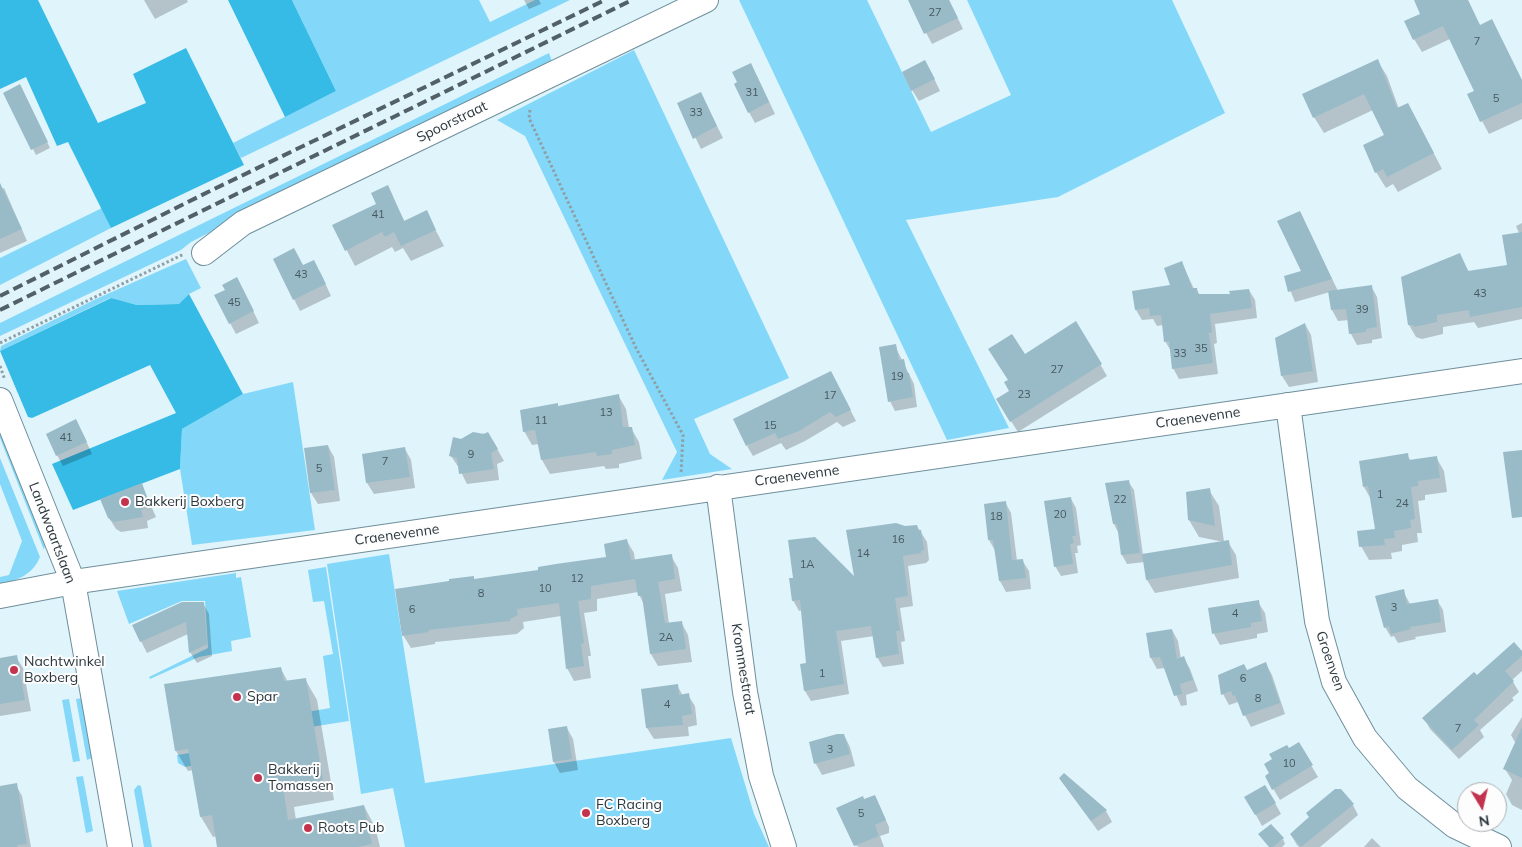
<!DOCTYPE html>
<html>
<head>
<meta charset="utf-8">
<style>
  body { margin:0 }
  #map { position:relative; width:1522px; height:847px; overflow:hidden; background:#e0f4fc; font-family:Mulish,sans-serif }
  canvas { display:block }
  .north { position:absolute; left:1457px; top:782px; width:50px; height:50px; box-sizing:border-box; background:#fdfdfd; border:1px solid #a9aeb0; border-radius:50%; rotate:171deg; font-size:14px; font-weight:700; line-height:20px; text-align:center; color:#2a373d }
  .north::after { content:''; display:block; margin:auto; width:18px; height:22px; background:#c3334e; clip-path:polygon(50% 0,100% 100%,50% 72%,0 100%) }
</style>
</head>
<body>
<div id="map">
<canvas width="1522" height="847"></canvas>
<div class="north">N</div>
</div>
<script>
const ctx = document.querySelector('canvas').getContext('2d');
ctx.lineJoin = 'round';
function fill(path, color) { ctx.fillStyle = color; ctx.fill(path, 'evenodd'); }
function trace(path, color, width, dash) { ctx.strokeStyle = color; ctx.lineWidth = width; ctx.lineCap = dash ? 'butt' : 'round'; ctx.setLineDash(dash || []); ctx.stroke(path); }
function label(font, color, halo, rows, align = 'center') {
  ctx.font = font + ' Mulish,sans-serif'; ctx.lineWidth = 4; ctx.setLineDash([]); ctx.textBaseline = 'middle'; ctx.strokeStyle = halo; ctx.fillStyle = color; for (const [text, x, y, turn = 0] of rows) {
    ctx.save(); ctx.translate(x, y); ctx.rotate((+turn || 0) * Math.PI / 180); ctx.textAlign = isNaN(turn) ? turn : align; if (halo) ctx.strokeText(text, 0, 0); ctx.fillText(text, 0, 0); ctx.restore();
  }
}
fill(new Path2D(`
  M292,0H479L490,22L535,0H570L241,158L233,143L336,91Z
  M739,0H867L931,132L1011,95L967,0H1172L1225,113L1058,197L906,220L1009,428L947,440Z
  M634,50L789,378L694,419L710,454L732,469L662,480L677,452L525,136L497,120Z
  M549,53L554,67L238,218L191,242L181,250L0,336V323Z
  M102,208L111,228L0,285V258Z
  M186,259L201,288L189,294L180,304L137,305L110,298L0,351L1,346L96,299Z
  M293,382L315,530L192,545L180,469L182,429L243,394Z
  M0,429L45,544L44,550L0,438Z
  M0,458L40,557C33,574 18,581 0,584V577L9,575L22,541L0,484Z
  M389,554L425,783L731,738L754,814L769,847H405L393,788L361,794L327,564Z
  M326,567L349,721L266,734L237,757L185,767L178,763L177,755L215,749L250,722L330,708L323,656L333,654L324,601L313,602L308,570Z
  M236,573V578L241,577L251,637L231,641L232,651L199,657L150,679L149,677L208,648L205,601H182L129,624L117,591Z
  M83,698L94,757L87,760L76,699Z
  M69,699L80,761L73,762L62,700Z
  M83,776L93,831L86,833L76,777Z
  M138,785L141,786L152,847H144L134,790Z`), '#83d8f9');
fill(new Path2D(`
  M0,0H38L98,123L146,103L133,74L186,48L244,165L111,228L68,142L57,146L26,77L0,89Z
  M228,0H292L336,91L285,117Z
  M189,294L243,394L182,429L180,469L73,510L52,464L176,413L150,365L32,418L28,417L0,351L111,298L137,305L179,304Z`), '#36bbe6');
fill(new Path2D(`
  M144,0H187L188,2L155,19Z
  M524,0H539L541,4L529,9Z
  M909,0H949L963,29L932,44Z
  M1415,0H1468L1480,26L1492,20L1522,81V119L1489,134L1482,121L1475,92L1450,39L1422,52L1414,39L1406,22L1421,14Z
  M1377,60L1387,76L1399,109L1417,121L1442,169L1398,192L1393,184L1386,188L1376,172L1385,136L1373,110L1324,133L1314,117Z
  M931,72L940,91L919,101L912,90Z
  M757,76L775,114L755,123L749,112Z
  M22,90L50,148L36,155L4,93Z
  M679,104H706L723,138L701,149Z
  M387,187L405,222L426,212L444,246L411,261L403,248L395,252L392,247L355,266L334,226L378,205Z
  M4,188L27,241L0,253V190Z
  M1300,212L1338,291L1371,286L1377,297L1382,338L1372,340V343L1357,345L1351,334L1349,320L1338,321L1332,310L1330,292L1295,302L1285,277L1303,272Z
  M1522,223V319L1478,328L1474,322L1443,327V334L1422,339L1416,337L1409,325L1460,255L1469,272L1508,266L1519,233L1516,226Z
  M274,259L320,272L331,296L300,311Z
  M1182,263L1194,289H1196L1200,295H1231L1249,290L1255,300L1257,318L1215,324L1217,343L1214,344L1218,374L1179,379L1173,368L1171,351L1165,341L1163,325L1157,326L1153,319L1142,320L1136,310L1133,292L1172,286Z
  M243,290L259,323L236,334L230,323L226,291Z
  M1076,323L1107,376L1018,432L1004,410L1011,391L1009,381L1025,356Z
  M1305,324L1311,335L1318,382L1289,387L1282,376Z
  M895,346L914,384L917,407L895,411L890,401Z
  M837,384L856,421L843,427L837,422L805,441L786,450L781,443L753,456L747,446Z
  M618,395L626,409L629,428H631L639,442L642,459L619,464V468L606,469L604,466L550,474L542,460L539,444L532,445L524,431L558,407Z
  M82,432L92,454L63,466L57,455Z
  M488,433L504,461L497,464L499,480L467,484L459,468L451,456L467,436Z
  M328,446L334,457L340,501L318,504L311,493Z
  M405,449L411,460L415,488L374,494L367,483Z
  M1407,455L1411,461L1436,457L1444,471L1447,492L1425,495V500L1418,501L1422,533H1417L1418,542L1402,545V551L1391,553L1392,559L1369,560L1361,546L1377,530L1372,501L1364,487Z
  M1128,481L1134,490L1143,555L1224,542L1199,537L1189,520L1209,490L1219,506L1224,542H1228L1236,555L1239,578L1155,593L1147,580L1145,562L1127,564L1122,555L1119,534L1114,524L1107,484Z
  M142,485L156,517L147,521L148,528L121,532L116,529L109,518Z
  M1071,499L1076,508L1081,545L1077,546L1078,553H1075L1078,573L1061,576L1055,566Z
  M1005,502L1011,513L1017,561L1022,560L1029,571L1031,589L1006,592L1000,581L996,552L989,540Z
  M917,526L927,542L929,560L926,563L908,566L913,606L900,608L905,641L901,642L904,664L883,667L877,657L874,636L841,641L849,694L811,701L805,691L801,665H808L802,610L799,611L793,600L856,580L904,528Z
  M627,541L634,553L635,561L671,556L678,568L682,591L665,594L669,624L681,622L688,635L692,662L658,666L651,654L644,605L638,592L597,599V611L584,613L591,656H588L591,678L574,681L567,668L561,616L523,622L524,628L517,634L435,642V644L411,648L403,635L473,578L475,580L540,571L608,558Z
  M1403,591L1410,604L1437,600L1443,610L1446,632L1415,637L1416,639L1398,643L1394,636L1391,637L1385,627Z
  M1258,602L1265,613L1268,632L1257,634V638L1220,645L1214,634Z
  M203,603L209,614L212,656L197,663L190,652L188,634L147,653L141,641Z
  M1172,630L1178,641L1181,659L1184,658L1190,669L1198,691L1186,695L1187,705L1181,706L1165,668L1157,669L1151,658Z
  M1512,645L1522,657V671L1512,680L1519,692L1512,698L1514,700L1480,730L1484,737L1459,759L1430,729L1424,718L1477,677Z
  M16,657L23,668L31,711L0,716V660Z
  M1266,664L1272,675L1285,714L1251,727L1238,702L1229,705L1223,694L1247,671Z
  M281,669L288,682L305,679L317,700L334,800L294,807L296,820L364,806L375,827L380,847H218L217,836L213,837L201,817L193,770L188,771L176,751Z
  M677,685L683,696L688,695L695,706L697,725L688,727L689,736L654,739L647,728L642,690Z
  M1522,717V810L1512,805L1506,794L1512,780L1505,769L1516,744L1511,735Z
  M567,728L573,739L578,770L560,773L554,762Z
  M844,735L850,747L855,766L822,775L816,764L810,743Z
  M1298,743L1318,777L1280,800L1266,777L1289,750Z
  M1060,779L1106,811L1112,822L1098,831Z
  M16,785L22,796L31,847H0V788Z
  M875,796L889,827V833L880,836L884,847H859L855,845L864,800Z
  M1246,797L1275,803L1281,814L1262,826Z
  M1353,805L1358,815L1320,847H1299L1297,845L1291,835Z
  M1372,838L1381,847H1364Z
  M1283,839L1285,844L1282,847H1270Z`), '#0003');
fill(new Path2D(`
  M908,0H949L958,18L924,34Z
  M1414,0H1468L1480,25L1492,19L1522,80V103L1480,122L1467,94L1474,91L1443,26L1413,40L1404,21L1420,14Z
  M1378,59L1397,108L1408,103L1434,153L1387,177L1383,169L1375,173L1363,145L1384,135L1364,94L1313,118L1302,94Z
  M925,60L935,79L911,91L902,72Z
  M751,63L769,102L748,113L734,84L737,82L732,72Z
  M20,84L48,142L31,150L3,93Z
  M701,92L717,126L693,139L677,103Z
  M0,183L22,229L0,239Z
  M388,185L404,221L427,210L436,230L401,246L394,232L385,237L382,232L345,251L332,225L376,204L371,193Z
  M1300,211L1332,279L1288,292L1284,276L1301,271L1277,221Z
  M1522,232V307L1470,317L1469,310L1437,315V322L1414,327L1413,325H1408L1401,277L1460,253L1468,271L1507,265L1502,235Z
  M294,248L303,265L314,260L326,284L293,300L273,259Z
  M1182,261L1192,288H1197L1198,294H1230L1229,291L1249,289L1252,308L1210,314L1212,332L1206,335L1209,334L1213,363L1172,369L1169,341L1164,342L1161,315L1150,316L1149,308L1135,310L1132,291L1170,285L1164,268Z
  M237,277L254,311L229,324L214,295L225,290L222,285Z
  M1372,285L1377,327L1366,329V332L1349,334L1346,309L1331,310L1328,291Z
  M1076,321L1102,364L1010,422L996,399L1009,391L1004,382L1008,380L988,349L1012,334L1025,354Z
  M1305,323L1313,371L1281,376L1275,338Z
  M896,344L899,360L904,359L907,373H909L913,397L888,402L879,347Z
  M831,371L851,410L836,417L830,412L799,431L778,439L775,433L746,446L733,419Z
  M619,394L623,427H632L635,445L612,450V454L597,456L596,452L541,460L535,430L523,432L520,410L558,403V406Z
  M76,419L87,442L56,456L46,434Z
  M473,432L484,434L488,432L498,449L491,453L494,469L459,474L457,458L449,456L453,437L461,439Z
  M328,445L335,490L310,493L304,448Z
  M405,447L410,477L366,483L362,454Z
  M1522,450V517L1512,518L1503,452Z
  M1408,453L1409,460L1437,456L1440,478L1418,481V486L1411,487L1415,519L1410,520L1411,528L1394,531L1395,538L1384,539L1385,545L1359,547L1357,531L1375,529L1368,486L1363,487L1359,461Z
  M1129,480L1140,553L1121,555L1117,524H1113L1105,483Z
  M142,483L150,506L141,510L143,517L114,522L108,518L100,499Z
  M1210,488L1215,526L1188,520L1186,492Z
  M1071,497L1076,536H1072L1074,543L1070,544L1073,564L1054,567L1044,501Z
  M1006,501L1012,560L1023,559L1026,578L999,581L993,540H988L984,504Z
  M896,523L905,526L917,525L918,530H921L924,550L921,551V553L903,556L908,596L895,598L900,631H896L899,654L876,658L871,626L836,631L844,684L804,691L800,664L806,663L800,600L792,601L789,578H793L788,540L815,537L854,576L846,530Z
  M627,539L631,560L672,554L675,579L658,582L665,623L682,621L686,649L650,654L642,596H638L635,579L591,586V599L578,601L584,643L581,644L584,666L566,669L559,603L517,609L518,615L510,619V621L428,630L429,632L402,636L395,589L449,581V579L474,576V579L538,570V567L556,564L606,557L604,544Z
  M1229,540L1232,565L1146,580L1142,554Z
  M1404,589L1407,604L1438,599L1441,622L1410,627L1411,629L1391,634L1389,626L1384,628L1375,596Z
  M1259,600L1262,621L1251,623V627L1212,634L1208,608Z
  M182,602H204L207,644L189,653L186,622L140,642L132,625Z
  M1172,629L1177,659L1184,656L1193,680L1180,684L1182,694L1174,696L1160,657L1150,658L1146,633Z
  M1514,642L1522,651V656L1505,671L1514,681L1474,720L1479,725L1452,750L1422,718L1474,672L1477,675Z
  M17,655L25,700L0,704V658Z
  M1266,662L1280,703L1243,716L1235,695L1233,696L1231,691L1221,695L1218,675L1244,664L1247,670Z
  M281,667L284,681L306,678L323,780L283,787L288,820L364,805L372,844L358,847H217L212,815L200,817L188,749L175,751L164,684Z
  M678,684L679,695L689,693L692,714L682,716L683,725L646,728L641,689Z
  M567,726L572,759L553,762L548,729Z
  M1522,727V778L1503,769Z
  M837,734H844L850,754L814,764L809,742Z
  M1299,742L1313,765L1272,790L1265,776L1269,773L1264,764L1272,759L1269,754L1287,745L1289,748Z
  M1064,773L1107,810L1091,821L1059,778Z
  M17,783L27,844L17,845L18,847H0V786Z
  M1265,785L1276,803L1255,815L1244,797Z
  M1335,789H1341L1354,804L1301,847L1290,834L1309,817L1306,813Z
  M875,795L886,820L875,825L879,836L854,846L836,808L863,796L864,799Z
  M1271,824L1284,838L1273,847H1269L1258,834Z`), '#99bac7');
const minor = new Path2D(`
  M204,253L243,223L706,0
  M0,400L73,582L120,847
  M1288,405L1317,621L1334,682L1365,738L1407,788L1455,826L1499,847
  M718,487L745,692L761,776L784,847
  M0,596L73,582L1522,371`);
trace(minor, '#6f8f9b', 26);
trace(new Path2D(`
  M530,110L529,118L636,348L683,435L681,473
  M0,343L184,254
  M0,366L5,380`), '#8e9fa6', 3, [2.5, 2.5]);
trace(minor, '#fff', 24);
trace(new Path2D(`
  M0,296L208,192L605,0
  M0,310L632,0`), '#526067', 4, [10, 5]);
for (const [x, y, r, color] of [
  [125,502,5,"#c3334e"],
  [14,670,5,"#c3334e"],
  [237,697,5,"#c3334e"],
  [258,778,5,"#c3334e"],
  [586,813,5,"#c3334e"],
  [308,828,5,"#c3334e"]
]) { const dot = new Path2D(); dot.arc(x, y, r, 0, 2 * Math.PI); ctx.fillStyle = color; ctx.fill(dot); trace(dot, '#fdfdfd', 2); }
label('11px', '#465860', null, [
  ["27",935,13],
  ["7",1477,42],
  ["31",752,93],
  ["5",1496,99],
  ["33",696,113],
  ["41",378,215],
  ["43",301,275],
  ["43",1480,294],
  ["45",234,303],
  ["39",1362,310],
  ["35",1201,349],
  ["33",1180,354],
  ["27",1057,370],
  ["19",897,377],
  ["23",1024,395],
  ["17",830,396],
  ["13",606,413],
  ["11",541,421],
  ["15",770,426],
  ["41",66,438],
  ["9",471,455],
  ["7",385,462],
  ["5",319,469],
  ["1",1380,495],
  ["22",1120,500],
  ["24",1402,504],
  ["20",1060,515],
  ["18",996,517],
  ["16",898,540],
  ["14",863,554],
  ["1A",807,565],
  ["12",577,579],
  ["10",545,589],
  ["8",481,594],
  ["3",1394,608],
  ["6",412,610],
  ["4",1235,614],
  ["2A",666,638],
  ["1",822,674],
  ["6",1243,679],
  ["8",1258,699],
  ["4",667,705],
  ["7",1458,729],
  ["3",830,750],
  ["10",1289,764],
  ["5",861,814]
]);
label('14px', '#2a373d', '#fdfdfd', [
  ["Spoorstraat",452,122,-26],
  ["Craenevenne",1198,418,-8],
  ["Craenevenne",797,476,-8],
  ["Landwaartslaan",52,533,69],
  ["Craenevenne",397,535,-8],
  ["Groenven",1330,661,71],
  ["Krommestraat",743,669,81]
]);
label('14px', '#2a373d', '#fdfdfd', [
  ["Bakkerij Boxberg",135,502],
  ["Nachtwinkel",24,662],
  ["Boxberg",24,678],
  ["Spar",247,697],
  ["Bakkerij",268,770],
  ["Tomassen",268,786],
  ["FC Racing",596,805],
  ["Boxberg",596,821],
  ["Roots Pub",318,828]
], 'left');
</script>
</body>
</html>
